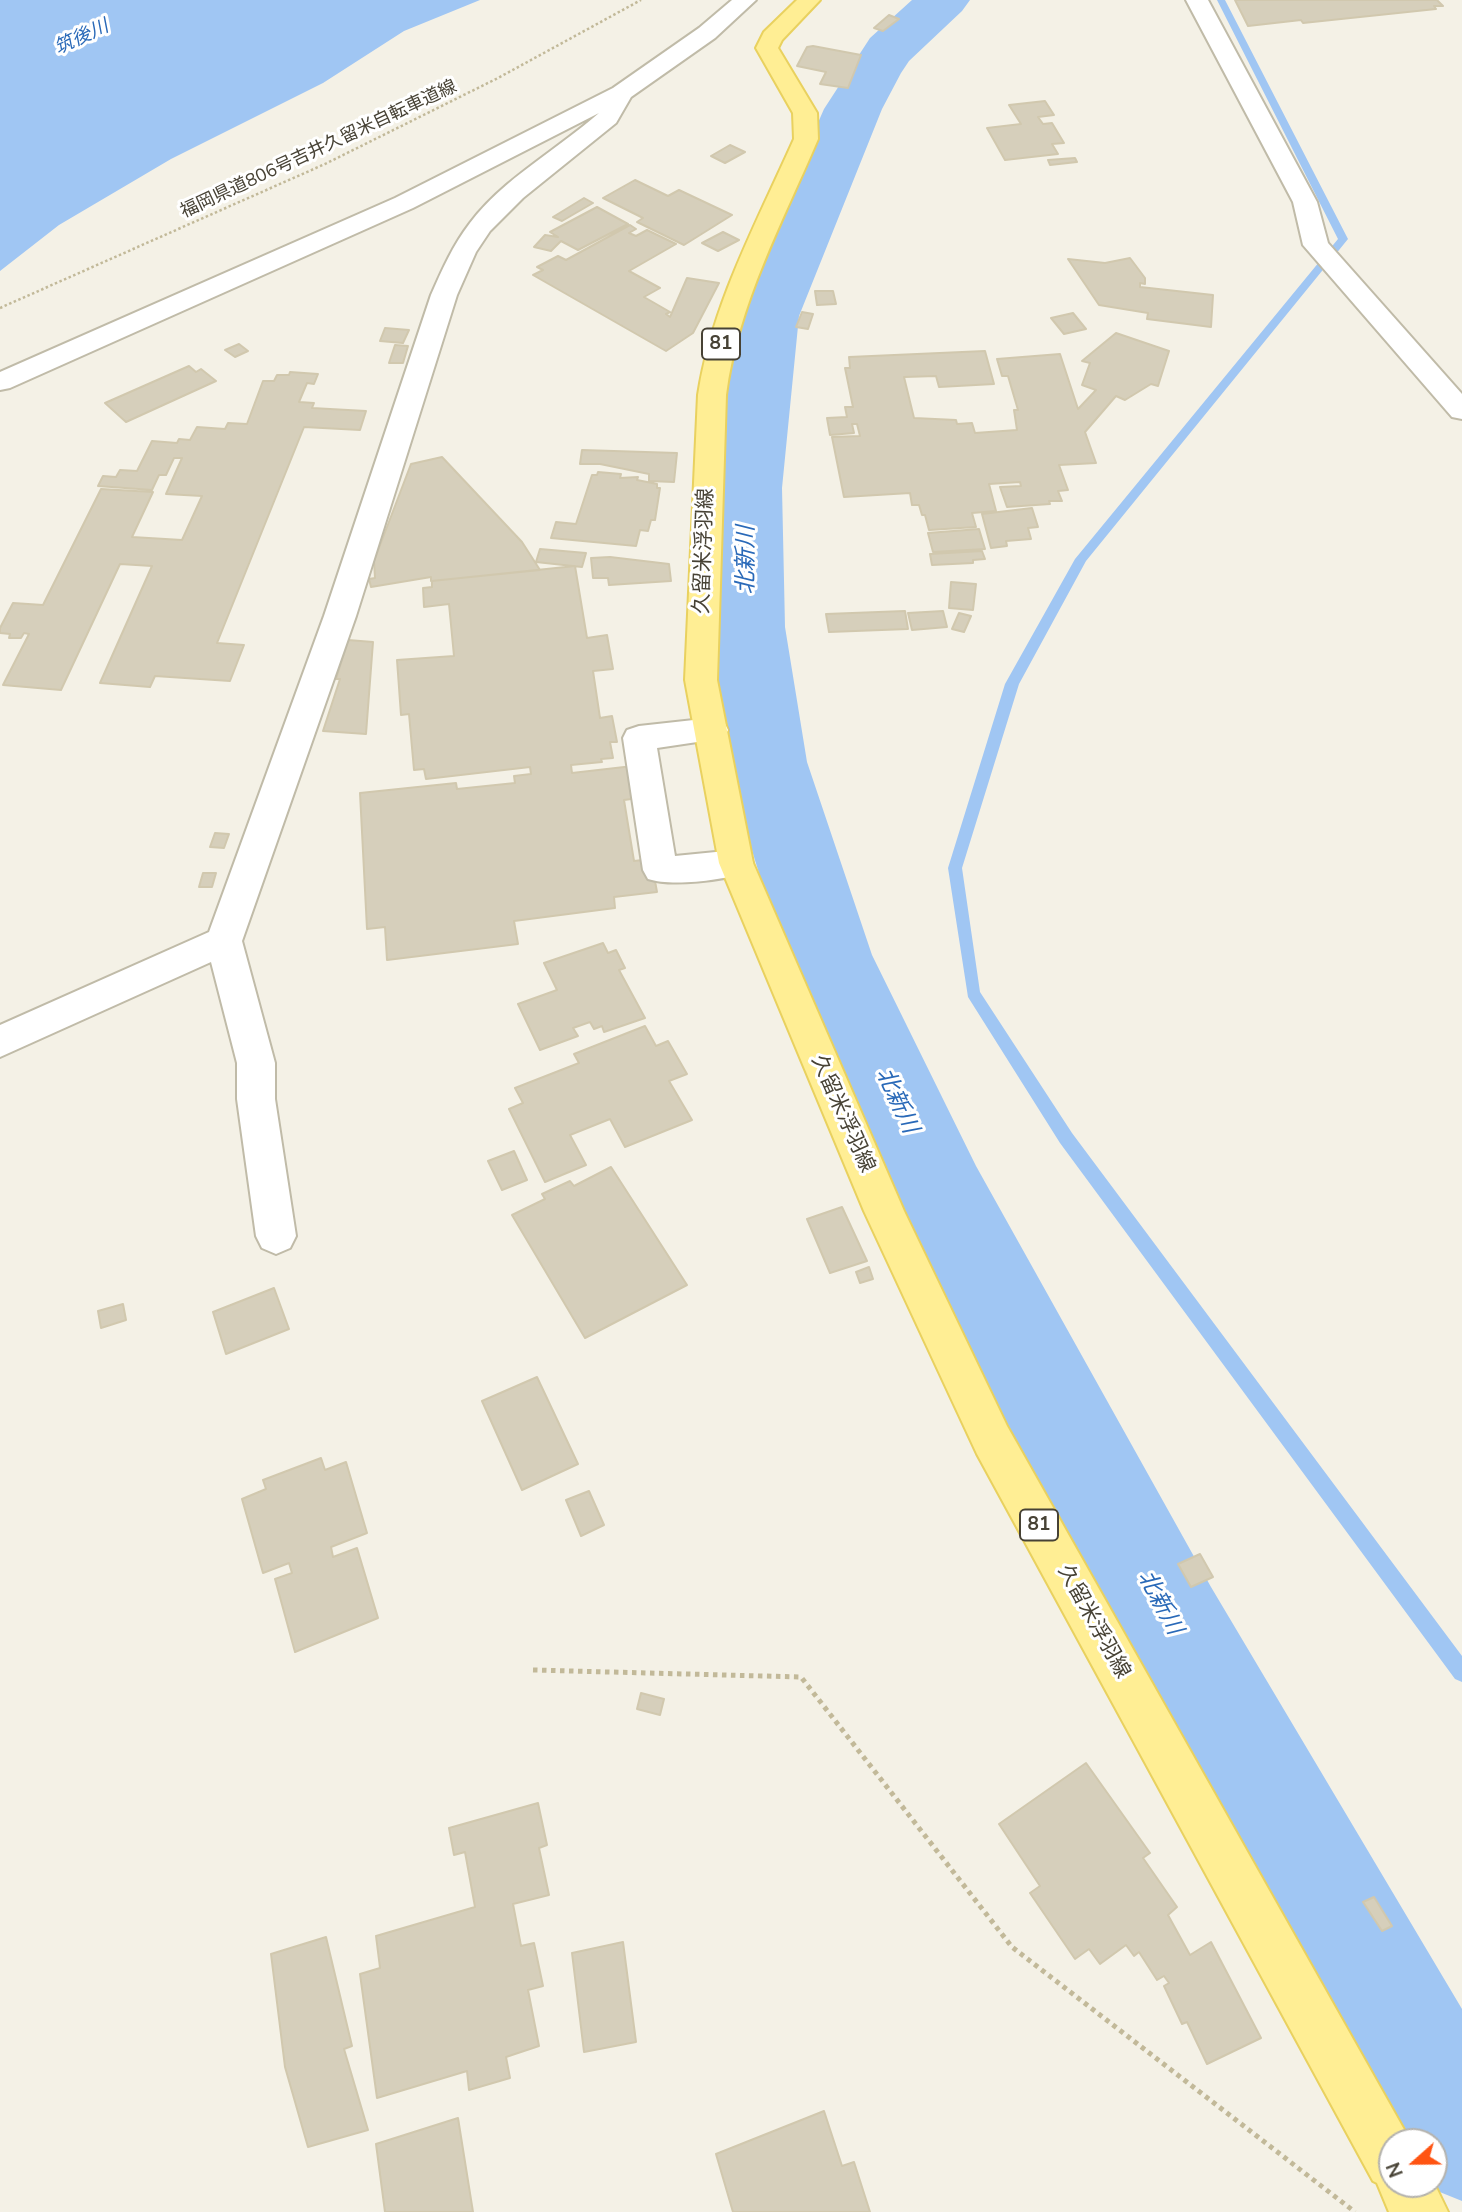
<!DOCTYPE html>
<html>
<head>
<meta charset="utf-8">
<style>
  body { margin:0 }
  #map { position:relative; width:1462px; height:2212px; overflow:hidden; background:#f4f1e6; font-family:"Nunito Sans",sans-serif }
  canvas { display:block }
  .north { position:absolute; left:1378px; top:2128px; width:70px; height:70px; box-sizing:border-box; background:#fff; border:2px solid #b5b3ae; border-radius:50%; rotate:249deg; font-size:19px; font-weight:700; line-height:28px; text-align:center; color:#474235 }
  .north::after { content:''; display:block; margin:auto; width:24px; height:32px; background:#ff5412; clip-path:polygon(50% 0,100% 100%,50% 72%,0 100%) }
</style>
</head>
<body>
<div id="map">
<canvas width="1462" height="2212"></canvas>
<div class="north">N</div>
</div>
<script>
const ctx = document.querySelector('canvas').getContext('2d');
ctx.lineJoin = 'round';
function fill(path, color) { ctx.fillStyle = color; ctx.fill(path, 'evenodd'); }
function trace(path, color, width, dash) { ctx.strokeStyle = color; ctx.lineWidth = width; ctx.lineCap = dash ? 'butt' : 'round'; ctx.setLineDash(dash || []); ctx.stroke(path); }
function label(font, color, halo, rows, align = 'center') {
  ctx.font = font + ' "Nunito Sans","Noto Sans JP",sans-serif'; ctx.lineWidth = 6; ctx.setLineDash([]); ctx.textBaseline = 'middle'; ctx.strokeStyle = halo; ctx.fillStyle = color; for (const [text, x, y, turn = 0] of rows) {
    ctx.save(); ctx.translate(x, y); ctx.rotate((+turn || 0) * Math.PI / 180); ctx.textAlign = isNaN(turn) ? turn : align; if (halo) ctx.strokeText(text, 0, 0); ctx.fillText(text, 0, 0); ctx.restore();
  }
}
fill(new Path2D(`
  M0,0H480L404,31L323,83L171,159L59,225L0,271Z`), '#a0c6f3');
fill(new Path2D(`
  M1217,0H1225L1348,239L1086,561L1019,684L962,868L980,992L1072,1133L1462,1656V1682L1455,1679L1060,1143L968,997L948,868L1005,684L1075,559L1338,239Z`), '#a0c6f3');
fill(new Path2D(`
  M912,0H970L962,11L909,61L901,73L882,109L799,316L782,488L785,627L807,762L872,955L976,1166L1211,1587L1462,2009V2201L1420,2184H1434V2142H1393L1131,1667L906,1226L784,955L725,762L709,627L710,488L733,316L824,109L870,38Z`), '#a0c6f3');
const building = new Path2D(`
  M1235,0H1437L1443,6H1434L1436,9L1303,23L1301,20L1248,26Z
  M889,15L899,19L883,31L874,28Z
  M813,46L861,55L848,88L820,84L826,72L797,66L807,47Z
  M1045,101L1054,115L1038,117L1043,124L1052,123L1064,143L1052,144L1058,154L1005,160L987,128L1021,124L1009,105Z
  M730,145L745,152L725,163L711,156Z
  M1075,158L1077,162L1050,165L1048,160Z
  M635,180L668,196L679,190L732,215L684,245L637,222L643,218L603,198Z
  M584,198L593,203L562,221L553,217Z
  M597,207L628,224L578,250L561,241L551,251L534,247L545,235L558,237L550,232Z
  M630,225L636,229L629,233L636,236L647,230L676,244L629,271L660,288L644,297L670,312L666,314L670,317L687,278L719,283L693,333L666,351L533,275L543,270L537,267L558,256L566,260Z
  M723,232L739,240L718,251L702,243Z
  M1130,258L1145,278V284L1140,283V287L1213,295L1211,327L1147,319L1148,313L1099,305L1068,259L1105,263Z
  M815,291H833L836,304L817,305Z
  M802,312L813,314L808,329L796,327Z
  M1073,313L1086,329L1064,334L1051,318Z
  M385,328L409,330L403,343L380,341Z
  M1116,333L1169,351L1158,386L1151,384L1125,400L1116,396L1085,432L1096,463L1059,465L1068,490L1058,491L1062,501H1049L1050,504L1007,507L1000,487L1021,486L1020,482L989,484L996,511L972,513L976,527L929,530L925,515H922L919,505H912L910,493L844,497L832,437L860,436L857,424H852L854,433L830,435L827,418L847,417L845,407H853L845,368H850L849,357L985,351L994,384L939,387L936,376L904,377L914,418L956,420L957,424L972,423L975,433L1017,430L1014,410H1018L1008,376H1002L997,359L1060,354L1078,409L1096,390L1082,385L1090,363L1082,361Z
  M239,344L248,351L235,357L225,350Z
  M395,345L408,346L403,363H389Z
  M189,366L196,372L201,369L216,381L126,422L105,403Z
  M290,372L318,374L314,384L307,383L299,402L314,403L312,408L366,411L360,430L304,427L217,643L244,645L230,681L155,676L150,687L100,683L152,566L120,564L61,690L3,685L29,634L24,633L21,638H9L10,634L0,633V628L13,603L43,605L101,489L153,492L132,537L182,540L202,496L166,494L182,458H174L166,475H159L152,490L98,486L103,476L116,477L120,470L137,471L152,441L177,443L179,439L190,440L197,427L225,429L228,423L247,424L263,381H274L277,375H289Z
  M582,450L677,453L674,482L649,481V474L600,464H580Z
  M442,457L522,542L540,570L431,581V577L371,587L369,579L375,578L374,561L411,464Z
  M598,472L621,474L620,478L638,477L637,480L657,484V488H660L655,520H651L648,531L640,530L636,546L551,538L556,522L576,524L592,475H597Z
  M1032,508L1038,527L1028,528L1031,539L1006,541L1007,546L991,548L982,514Z
  M979,529L985,549L933,552L928,533Z
  M540,549L586,553L582,567L536,562Z
  M982,551L985,559L973,560V563L932,565L930,554Z
  M610,557L669,564L671,581L609,585L608,578H593L591,558Z
  M575,566L587,638L607,635L613,669L593,671L600,718L612,716L617,742H610L613,758L601,759L602,762L571,765L572,773L633,766L639,798L624,800L634,861L651,859L657,892L614,897L615,908L514,921L518,944L387,960L385,927L367,929L360,793L456,783L457,789L515,783L514,776L531,774L530,767L426,779L424,769L414,770L409,714L401,715L397,660L454,656L449,604L424,607L423,588L432,587V581Z
  M951,582L976,584L973,610L949,608Z
  M905,611L908,629L829,632L826,614Z
  M943,611L947,627L912,630L908,613Z
  M959,613L971,616L964,632L952,629Z
  M348,640L373,642L366,734L323,731L340,679H336Z
  M215,833L229,834L224,848L210,847Z
  M203,873H216L212,887H199Z
  M603,943L608,953L616,950L625,968L619,970L645,1018L604,1032L602,1026L594,1029L590,1022L573,1028L578,1036L540,1050L518,1004L557,990L544,963Z
  M645,1026L656,1046L668,1041L687,1074L669,1081L692,1120L625,1147L610,1119L570,1135L586,1165L545,1182L509,1109L523,1103L515,1088L579,1063L574,1054Z
  M514,1151L527,1180L502,1190L488,1161Z
  M611,1167L687,1285L585,1338L512,1215L545,1199L542,1194L570,1181L574,1186Z
  M842,1207L867,1261L830,1273L807,1219Z
  M869,1267L873,1279L860,1283L856,1272Z
  M274,1288L289,1329L226,1354L213,1312Z
  M123,1304L126,1320L101,1328L98,1311Z
  M537,1377L578,1464L522,1490L482,1401Z
  M321,1458L325,1470L346,1462L367,1533L331,1547L333,1557L357,1548L378,1618L295,1652L275,1579L292,1573L289,1563L263,1573L242,1499L266,1489L263,1480Z
  M589,1491L604,1525L581,1536L566,1500Z
  M1200,1554L1213,1577L1191,1587L1178,1564Z
  M641,1693L664,1699L660,1715L637,1709Z
  M1086,1763L1150,1853L1143,1858L1177,1907L1168,1915L1190,1955L1211,1942L1261,2038L1207,2064L1187,2022L1182,2024L1164,1986L1169,1983L1164,1976L1157,1980L1139,1952L1134,1956L1126,1945L1100,1964L1089,1949L1075,1959L1030,1893L1040,1886L999,1824Z
  M538,1803L547,1845L539,1848L549,1895L513,1904L521,1946L534,1943L543,1986L528,1990L539,2046L506,2057L510,2078L469,2090L467,2071L377,2098L360,1974L380,1968L376,1936L475,1907L465,1852L454,1855L449,1828Z
  M1374,1897L1392,1926L1382,1931L1363,1902Z
  M326,1937L352,2046L344,2049L368,2130L308,2147L285,2067L271,1954Z
  M623,1942L636,2042L584,2052L572,1953Z
  M824,2111L842,2166L854,2162L870,2212H733L716,2154Z
  M458,2118L473,2212H385L376,2144Z`);
fill(building, '#d6cfbb');
trace(building, '#d1c8ae', 2);
const minor = new Path2D(`
  M732,0H756L715,38L631,97L616,123L523,198L490,231L476,252L457,295L356,616L242,941L275,1063V1099L296,1236L290,1248L276,1254L262,1248L256,1236L237,1099V1063L211,962L0,1057V1025L209,932L324,616L431,295C442,270 453,245 470,223C503,179 557,150 599,113L413,208L10,388L0,390V372L395,198L613,88L699,28Z
  M1186,0H1208L1317,202L1328,243L1462,394V419L1452,417L1303,245L1293,202Z
  M712,718L724,722L728,730L724,738L657,748L675,856L736,850L748,854L753,863L748,872C724,880 672,887 648,879L643,870L623,738L627,730L639,726Z`);
const major = new Path2D(`
  M797,0H820L782,40L778,48L817,113L818,139C782,223 738,304 726,395L717,680L753,863L904,1211L1007,1426L1411,2142H1392V2184L1434,2183L1448,2212H1389L1377,2183L1373,2181L977,1454L864,1211L719,863L685,680L698,395C712,304 757,222 794,139L793,113L756,48L764,32Z`);
trace(minor, '#c0bba8', 4);
trace(major, '#e9d15f', 4);
trace(new Path2D(`
  M0,308L325,164L498,78L641,0`), '#c2b999', 2.5, [2.5, 2.5]);
trace(new Path2D(`
  M533,1670L801,1677L1012,1947L1355,2212`), '#c2b999', 5, [4.5, 4.5]);
fill(minor, '#fff');
fill(major, '#ffee94');
label('18px', '#474235', '#fff', [
  ["福岡県道806号吉井久留米自転車道線",319,150,-25]
]);
label('italic 19px', '#2969b8', '#fff', [
  ["筑後川",82,38,-25]
]);
for (const [x, y, w] of [
  [721,344,38],
  [1039,1525,38]
]) { const box = new Path2D(); box.roundRect(x - w / 2, y - 15.5, w, 31, 5); ctx.fillStyle = '#fff'; ctx.fill(box); trace(box, '#474235', 2); }
label('bold 19px', '#474235', null, [
  ["81",721,344],
  ["81",1039,1525]
]);
label('21px', '#474235', '#fff', [
  ["久留米浮羽線",705,551,-88],
  ["久留米浮羽線",842,1114,66],
  ["久留米浮羽線",1093,1622,61]
]);
label('italic 23px', '#2969b8', '#fff', [
  ["北新川",747,560,-90],
  ["北新川",896,1101,65],
  ["北新川",1159,1603,62]
]);
</script>
</body>
</html>
